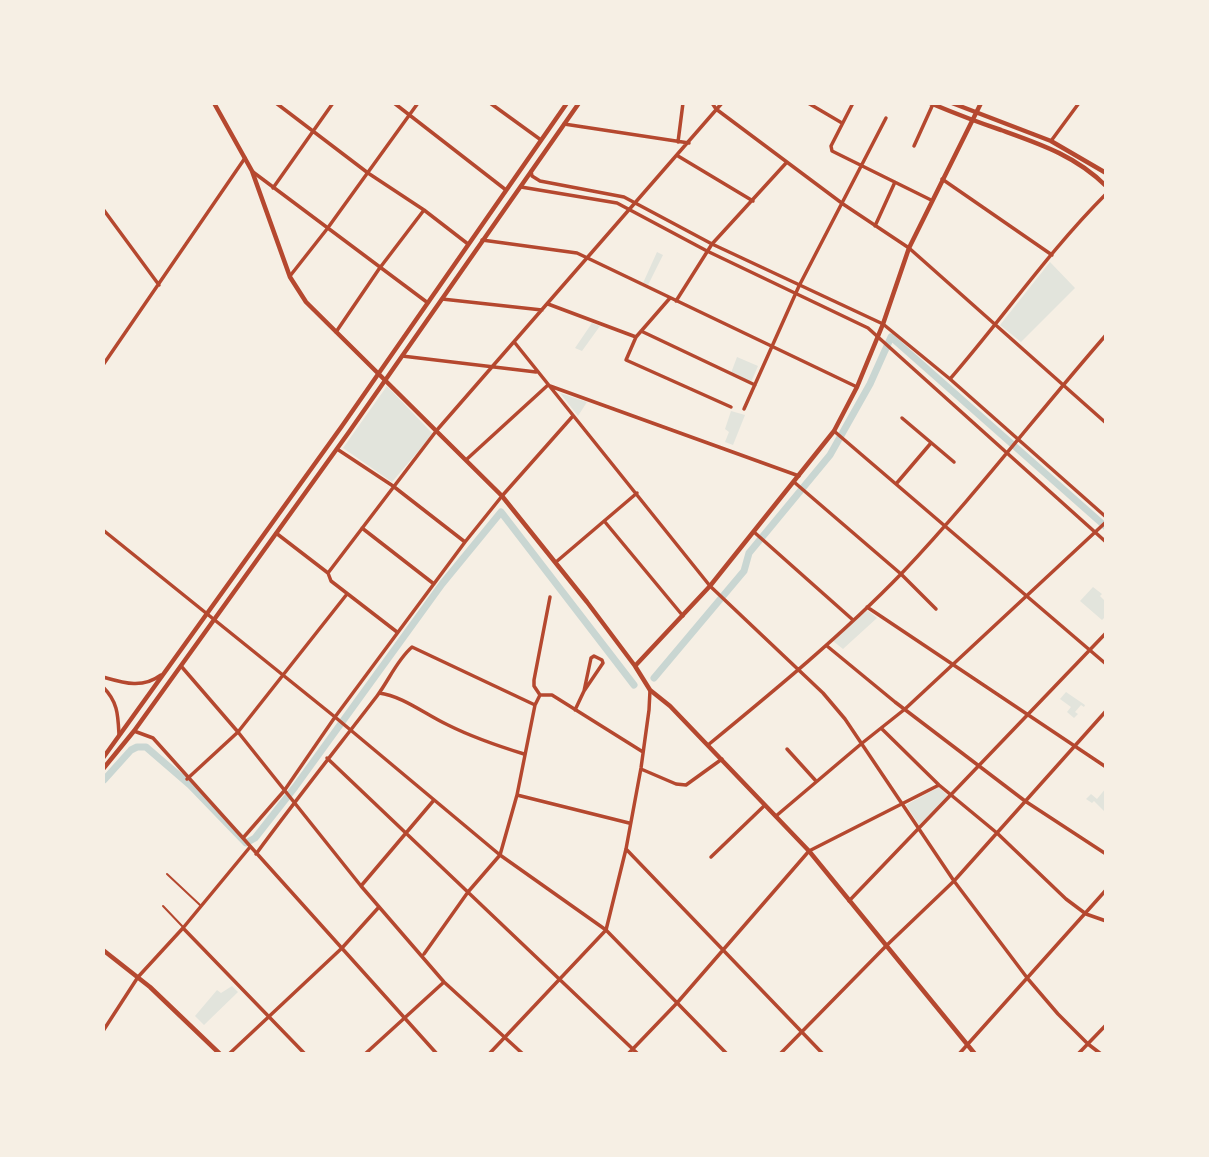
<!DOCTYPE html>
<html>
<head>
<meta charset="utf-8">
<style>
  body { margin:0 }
  #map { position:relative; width:1209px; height:1157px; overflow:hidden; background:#f6efe4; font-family:"Public Sans",sans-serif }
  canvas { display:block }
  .frame { position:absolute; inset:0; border:105px solid #f6efe4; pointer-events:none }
</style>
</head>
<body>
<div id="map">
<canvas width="1209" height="1157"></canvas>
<div class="frame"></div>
</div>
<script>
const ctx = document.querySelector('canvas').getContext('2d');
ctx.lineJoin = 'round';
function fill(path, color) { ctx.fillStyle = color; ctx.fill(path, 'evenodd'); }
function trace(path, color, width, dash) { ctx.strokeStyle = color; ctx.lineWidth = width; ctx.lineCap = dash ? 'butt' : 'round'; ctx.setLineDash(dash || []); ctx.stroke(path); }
fill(new Path2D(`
  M657,252L663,255L648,285L643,283Z
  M1050,262L1075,288L1021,342L1000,325Z
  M592,323L600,326L582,351L575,348Z
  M737,357L758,366L751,382L731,373Z
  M387,386L433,434L392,482L343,448Z
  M560,393L587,402L578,416Z
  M731,411L745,415L733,445L725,442L729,432L725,429Z
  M1093,587L1102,594L1100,596L1106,602V616L1102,620L1080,601Z
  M867,610L877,618L843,649L833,641Z
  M1066,692L1085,705L1084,707L1081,705L1075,712L1078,714L1074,718L1067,712L1071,707L1060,699Z
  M939,787L948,796L919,825L906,805Z
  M1106,788V813L1094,801L1092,803L1086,799L1091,794L1097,799Z
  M232,986L238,992L204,1025L195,1016L217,990L221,993Z`), '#e2e4dc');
trace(new Path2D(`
  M654,678L744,571L749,553L830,455L870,384L891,337L1106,527
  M104,780L131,750L137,747H146L190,785L246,843L255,838L295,787L442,584L501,512L634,685`), '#c9d6d2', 7);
trace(new Path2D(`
  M167,874L200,905
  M163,906L183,927`), '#b5482f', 2);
trace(new Path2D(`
  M276,103L368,173L424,210L468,244
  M394,103L506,190
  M490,103L541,140
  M712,103L716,109L843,204L909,248L1106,423
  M808,103L842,123
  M853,103L831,146L832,151L931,200
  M564,124L689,143
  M1051,141L1079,103
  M678,142L683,103
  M914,146L933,104
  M678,156L753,201
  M531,171L532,176L540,181L624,197L712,244L883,324L950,379L1106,517
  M253,172L428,303
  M942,179L1052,255
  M521,187L617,203L707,251L868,328L1106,542
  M273,188L333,103
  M103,209L159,285
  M875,226L895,182
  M482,240L577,253L857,387
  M290,276L327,229L418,103
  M670,298L636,337L626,360L731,407
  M442,299L542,310
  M676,301L712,244L787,162
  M548,304L636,337
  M641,331L755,385
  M336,332L379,269L424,210
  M515,343L710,586L823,693L845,719L954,881L1028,979L1058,1014L1088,1044L1101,1054
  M402,356L536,372
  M103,365L245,158
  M950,379C1003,318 1049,251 1106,194
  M550,386L799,476
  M744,409L799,286L886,118
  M902,418L954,462
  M834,431L1106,664
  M337,449L393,486L465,542
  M467,459L548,385
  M794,482L901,574L936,609
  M896,484L931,443
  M605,522L683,616
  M362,528L434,584
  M103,530L335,717L500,855L606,930L727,1054
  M754,532L853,620
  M276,533L328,573L331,581L397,632
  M556,562L637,493
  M328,573L437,430L722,103
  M867,607L1106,767
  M827,646L895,702L1025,801L1106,854
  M181,666L238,732L361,886L444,982L523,1054
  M103,677C124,683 142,689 161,675
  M103,687C118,702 118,715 119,735
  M379,693C403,696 426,715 448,725C472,737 498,746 524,754
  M540,695L534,686V680L550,597
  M575,710L584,691L591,658L594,656L602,660L603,663L584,691
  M882,729L939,785L997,833L1066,899L1086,914L1106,921
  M134,731L153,738L437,1054
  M708,745C775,690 842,635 902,573C974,497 1037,414 1106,335
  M787,749L816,781
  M327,758L638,1054
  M641,769L676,784L686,785L722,759
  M187,779L238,732L347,594
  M517,795L629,823
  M776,816L861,744L905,709L1106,522
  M243,838L284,791L335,717L465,542L502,496L572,417
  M626,849L823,1054
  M256,854C295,801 337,748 377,696C389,680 397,660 412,647L535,705
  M711,857L764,806
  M361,886L434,800
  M849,901L1106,633
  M183,928L305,1054
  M424,954L468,892L500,855L517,795L535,705L540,695H552L643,752
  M103,1031L138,977L183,928L250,847
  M229,1054L342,948L379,907
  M365,1054L444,982
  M489,1054L606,930L626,849L641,768L649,710L650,690
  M628,1054L677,1003L809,851L939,785
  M780,1054L886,946L954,881L1106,711
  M959,1054L1106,890
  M1078,1054L1106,1025`), '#b5482f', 3.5);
trace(new Path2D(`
  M214,103L252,171L290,277L306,302L502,496L587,602L635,666L650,690L670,706L809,851L975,1054
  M635,666L710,586L834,431L857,387L883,324L909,248L981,103
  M103,950L150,987L220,1054`), '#b5482f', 4.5);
trace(new Path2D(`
  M930,103C954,113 977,122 1001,130C1040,144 1076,156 1106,186
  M952,103L1051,141L1106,173
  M103,758L342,426L567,103
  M103,769L134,731L349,432L579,103`), '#b5482f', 4.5);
</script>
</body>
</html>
